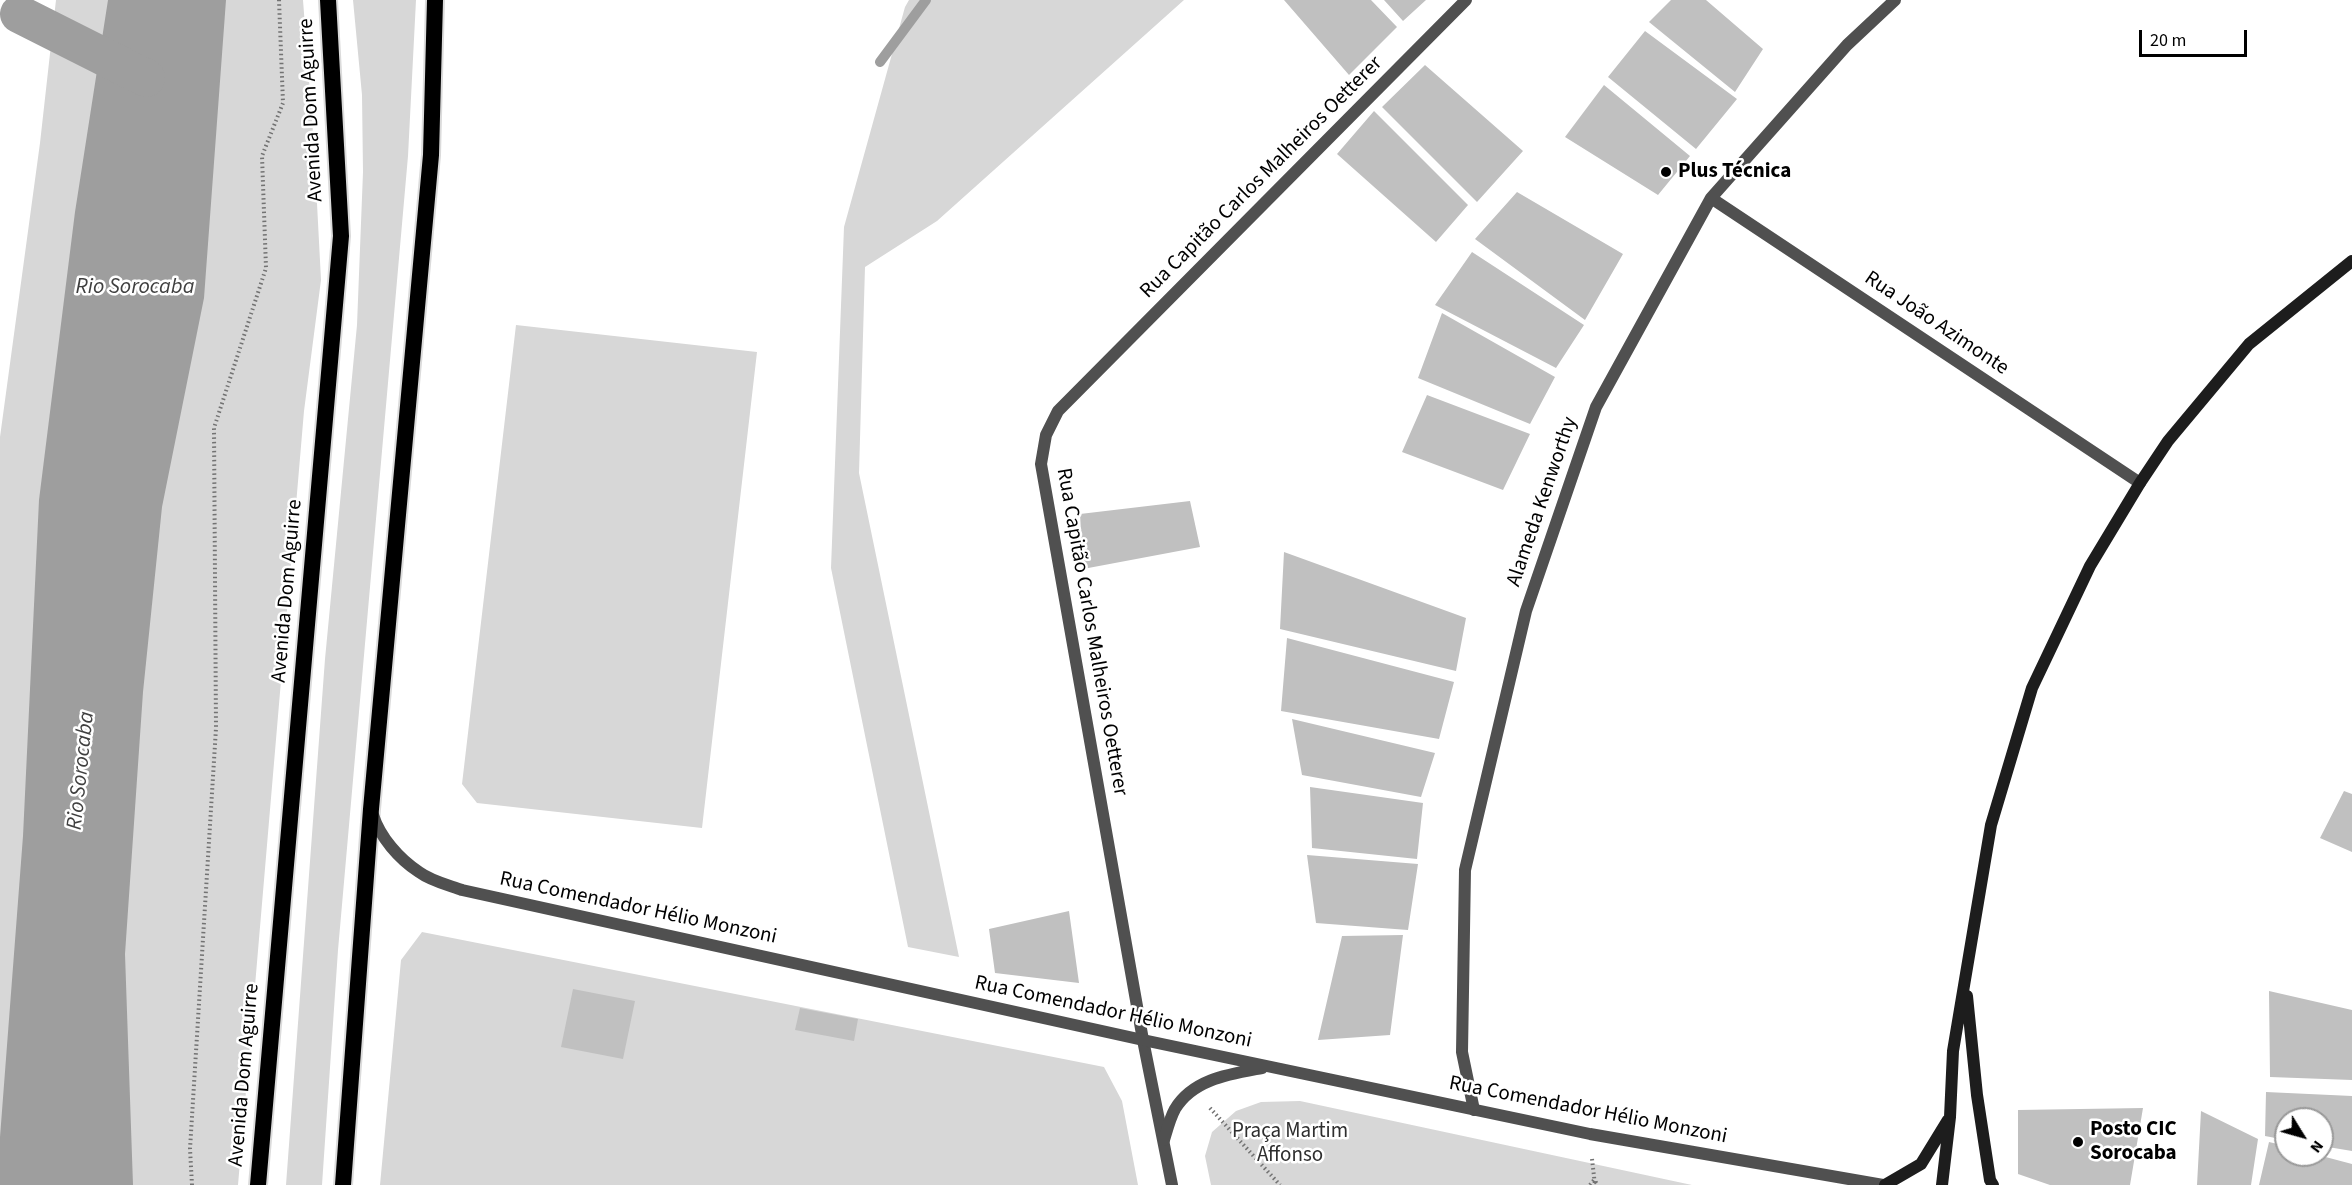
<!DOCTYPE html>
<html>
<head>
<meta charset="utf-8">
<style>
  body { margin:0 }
  #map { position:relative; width:2352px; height:1185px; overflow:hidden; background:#fff; font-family:"Source Sans 3",sans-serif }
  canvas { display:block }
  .north { position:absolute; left:2274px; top:1107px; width:60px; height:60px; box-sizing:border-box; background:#fff; border:2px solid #999; border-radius:50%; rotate:127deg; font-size:16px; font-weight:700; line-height:24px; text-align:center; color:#000 }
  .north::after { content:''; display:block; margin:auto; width:21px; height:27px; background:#000; clip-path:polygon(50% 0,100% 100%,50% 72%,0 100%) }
  .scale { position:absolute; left:2139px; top:30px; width:108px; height:27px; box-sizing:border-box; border:3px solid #000; border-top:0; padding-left:8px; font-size:18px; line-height:21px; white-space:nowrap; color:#000; -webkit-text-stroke:4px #fff; paint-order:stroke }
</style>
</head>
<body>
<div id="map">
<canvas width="2352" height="1185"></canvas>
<div class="north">N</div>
<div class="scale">20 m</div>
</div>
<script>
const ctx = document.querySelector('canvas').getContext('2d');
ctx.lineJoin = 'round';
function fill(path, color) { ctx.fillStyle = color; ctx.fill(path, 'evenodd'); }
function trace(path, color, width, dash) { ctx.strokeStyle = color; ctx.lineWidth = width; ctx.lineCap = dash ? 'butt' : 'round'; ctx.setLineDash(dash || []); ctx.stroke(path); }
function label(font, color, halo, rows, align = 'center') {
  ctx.font = font + ' "Source Sans 3",sans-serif'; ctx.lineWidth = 5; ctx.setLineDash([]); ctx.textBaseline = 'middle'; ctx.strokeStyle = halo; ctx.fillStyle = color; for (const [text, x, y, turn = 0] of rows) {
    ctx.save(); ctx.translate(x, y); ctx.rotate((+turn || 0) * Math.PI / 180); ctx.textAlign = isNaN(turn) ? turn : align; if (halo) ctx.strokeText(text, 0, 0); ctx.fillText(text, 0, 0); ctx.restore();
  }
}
fill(new Path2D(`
  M56,0H303L314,146L321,280L304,411L238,1185H0V437L40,143Z
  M353,0H416L408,156L338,950L322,1185H286L325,659L357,325L363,172L362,95Z
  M909,0H1184L937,221L865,267L859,473L959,957L908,947L831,568L844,227L905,7Z
  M516,325L757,352L702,828L477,803L462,784Z
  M422,932L1104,1067L1122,1101L1138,1185H380L401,960Z
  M1300,1101L1692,1185H1211L1205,1156L1212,1132L1236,1111L1261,1102Z`), '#d7d7d7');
fill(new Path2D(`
  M108,0H226L204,298L162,507L143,692L125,954L133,1185H0V1137L23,836L39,500L75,212Z`), '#9e9e9e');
trace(new Path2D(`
  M880,62L926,0`), '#9e9e9e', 10);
trace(new Path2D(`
  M19,14L146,78`), '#9e9e9e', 38);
fill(new Path2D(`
  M1284,0H1371L1397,27L1349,75Z
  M1384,0H1426L1403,21Z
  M1671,0H1706L1763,49L1735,92L1649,22Z
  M1645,31L1737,99L1696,149L1608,77Z
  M1425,65L1523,151L1477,202L1382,107Z
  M1604,85L1690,156L1658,195L1565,137Z
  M1374,111L1468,205L1436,242L1337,154Z
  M1517,192L1623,254L1585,320L1475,239Z
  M1472,252L1584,325L1556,368L1435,305Z
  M1442,313L1555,377L1530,424L1418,378Z
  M1427,395L1530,434L1503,490L1402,452Z
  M1190,501L1200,547L1083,569L1080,514Z
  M1284,552L1466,618L1456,671L1280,629Z
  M1287,638L1454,682L1439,739L1281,711Z
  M1292,719L1435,753L1421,797L1302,775Z
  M1310,787L1423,803L1417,859L1312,848Z
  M2344,791L2352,794V852L2320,838Z
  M1307,855L1418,864L1408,930L1316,923Z
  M1069,911L1079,983L995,973L989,929Z
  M1403,935L1390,1035L1318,1040L1342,936Z
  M573,989L635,1001L623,1059L561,1047Z
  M2269,991L2352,1010V1080L2270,1077Z
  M800,1008L858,1019L854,1041L795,1030Z
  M2266,1092L2352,1096V1151L2322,1146V1119H2286V1140L2265,1136Z
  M2143,1108L2130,1185H2050L2018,1174V1110Z
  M2201,1111L2258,1139L2251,1185H2197Z
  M2269,1142L2286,1146V1155H2318L2352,1164V1185H2259Z`), '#c0c0c0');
const trunk = new Path2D(`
  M258,1185L341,236L328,0
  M343,1185L371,809L431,155L435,0`);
trace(trunk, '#dbdbdb', 20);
trace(new Path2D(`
  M1210,1108L1280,1185
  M1592,1159L1595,1185
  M192,1185L190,1149L216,728L214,428L266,268L262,156L283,103L279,0
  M1590,1185L1594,1180L1598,1185`), '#727272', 4, [1.5, 3]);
trace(new Path2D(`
  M1711,198L2140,483
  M1474,1110L1462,1052L1465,870L1526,611L1596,407L1711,198L1847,45L1895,0
  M1172,1185L1143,1040L1041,464L1046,435L1058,411L1466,0`), '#505050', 12);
trace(new Path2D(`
  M373,815C380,837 399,859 419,872C431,881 448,885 462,890L1143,1040L1590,1134L1883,1185
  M1164,1140C1167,1130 1170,1118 1175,1109C1193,1079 1230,1074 1262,1068`), '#505050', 12);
trace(new Path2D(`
  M1967,996L1977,1095L1990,1180L1993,1185
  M1885,1185L1921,1164L1948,1120
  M1942,1185L1950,1117L1953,1051L1991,825L2032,688L2090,566L2140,483L2168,441L2249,344L2352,261`), '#1d1d1d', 12);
trace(trunk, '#000', 16);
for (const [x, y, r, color] of [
  [1666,172,6,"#000"],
  [2078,1142,6,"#000"]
]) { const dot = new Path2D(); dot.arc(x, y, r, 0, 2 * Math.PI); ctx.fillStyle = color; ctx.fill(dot); trace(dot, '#fff', 2); }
label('21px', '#000', '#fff', [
  ["Avenida Dom Aguirre",312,110,-93],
  ["Rua Capitão Carlos Malheiros Oetterer",1262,178,-45],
  ["Rua João Azimonte",1936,324,34],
  ["Alameda Kenworthy",1543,502,-71],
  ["Avenida Dom Aguirre",288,591,-85],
  ["Rua Capitão Carlos Malheiros Oetterer",1091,632,80],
  ["Rua Comendador Hélio Monzoni",638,909,12],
  ["Rua Comendador Hélio Monzoni",1113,1013,12],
  ["Avenida Dom Aguirre",245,1075,-85],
  ["Rua Comendador Hélio Monzoni",1588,1111,11]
]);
label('bold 21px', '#000', '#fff', [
  ["Plus Técnica",1678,172],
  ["Posto CIC",2090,1130],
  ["Sorocaba",2090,1154]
], 'left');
label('21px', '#2e2e2e', '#fff', [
  ["Praça Martim",1290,1132],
  ["Affonso",1290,1156]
]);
label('italic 22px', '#3f3f3f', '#fff', [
  ["Rio Sorocaba",135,288],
  ["Rio Sorocaba",82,771,-84]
]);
</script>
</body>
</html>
